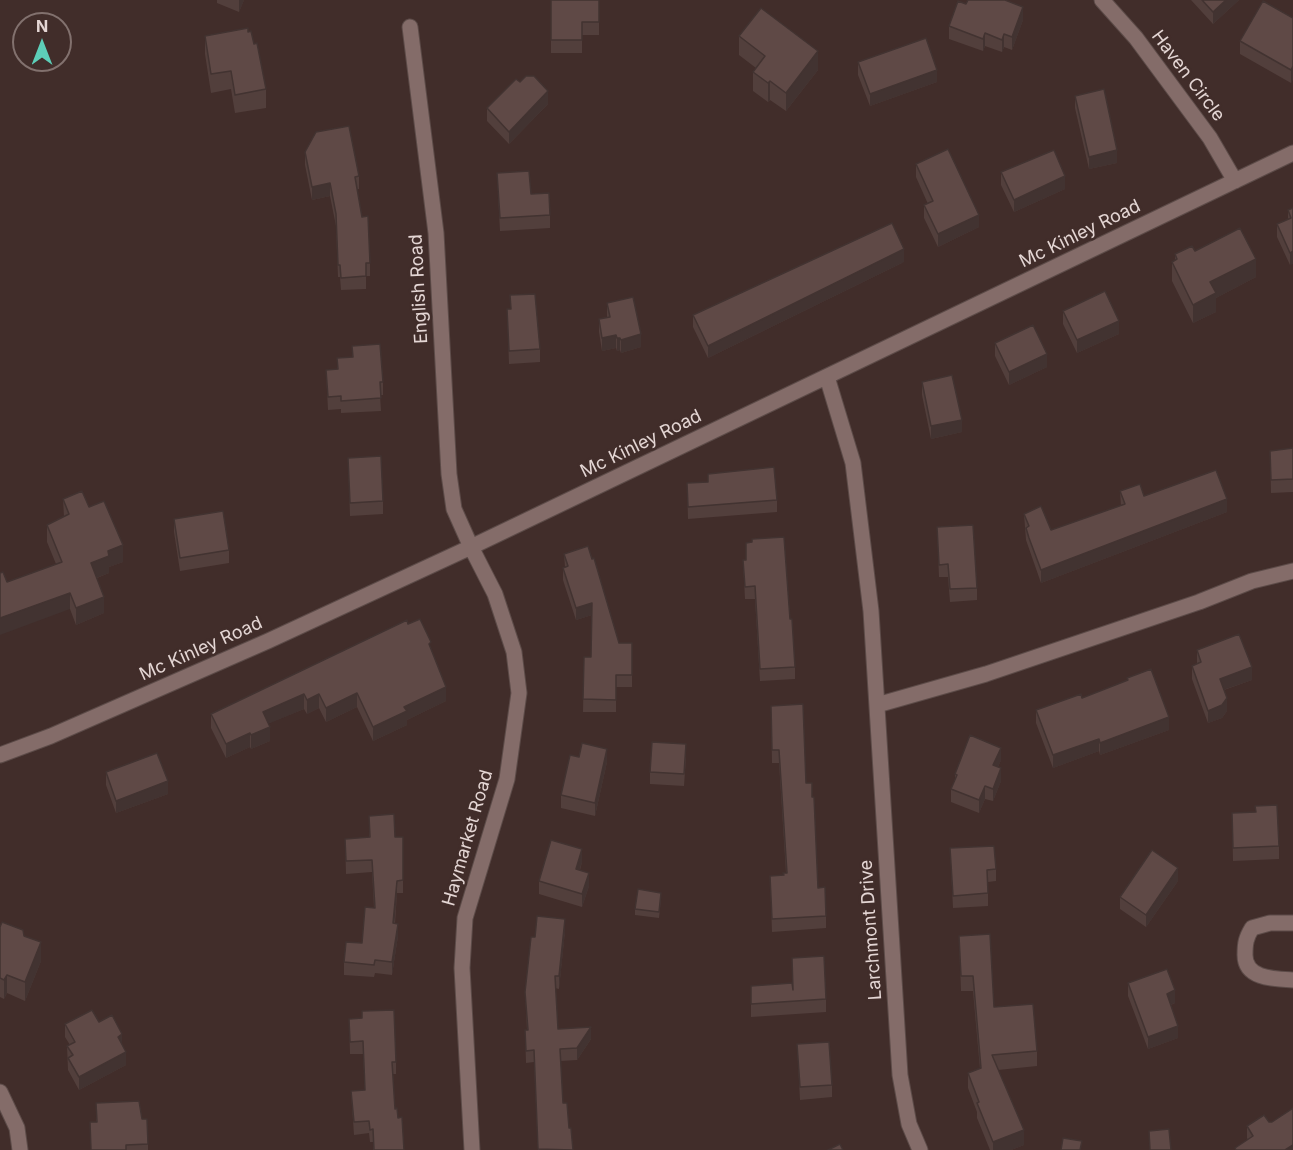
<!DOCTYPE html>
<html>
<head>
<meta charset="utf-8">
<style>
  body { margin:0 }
  #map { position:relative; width:1293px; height:1150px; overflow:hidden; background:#412d2a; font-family:Inter,sans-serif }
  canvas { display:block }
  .north { position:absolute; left:12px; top:12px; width:60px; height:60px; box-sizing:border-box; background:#412d2a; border:2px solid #82716e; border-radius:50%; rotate:0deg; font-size:16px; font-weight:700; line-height:24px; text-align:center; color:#e4d6d4 }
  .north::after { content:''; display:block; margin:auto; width:21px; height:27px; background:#5dceb8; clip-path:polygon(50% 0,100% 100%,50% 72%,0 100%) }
</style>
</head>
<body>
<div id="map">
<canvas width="1293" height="1150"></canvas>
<div class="north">N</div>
</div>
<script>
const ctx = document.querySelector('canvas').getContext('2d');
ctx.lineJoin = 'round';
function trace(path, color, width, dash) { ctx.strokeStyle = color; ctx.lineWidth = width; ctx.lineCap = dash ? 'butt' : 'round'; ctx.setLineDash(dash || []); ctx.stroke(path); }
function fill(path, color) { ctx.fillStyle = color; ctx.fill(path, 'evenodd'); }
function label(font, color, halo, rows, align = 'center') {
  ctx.font = font + ' Inter,sans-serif'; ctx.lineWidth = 5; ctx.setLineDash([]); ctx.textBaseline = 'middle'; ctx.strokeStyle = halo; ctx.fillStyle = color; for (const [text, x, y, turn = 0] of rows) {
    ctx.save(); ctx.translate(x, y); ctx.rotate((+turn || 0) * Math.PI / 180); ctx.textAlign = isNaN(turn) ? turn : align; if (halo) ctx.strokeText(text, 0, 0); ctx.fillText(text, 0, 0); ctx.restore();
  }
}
const minor = new Path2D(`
  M1102,0L1136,38L1210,138L1235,181
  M410,27L436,233L449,474L454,509L471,547L495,594L514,652L519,693L507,779L465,918L462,968L472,1150
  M827,377L853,463L871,611L900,1075L909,1124L920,1150
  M877,705L986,674L1199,602L1252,581L1293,571
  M0,755L51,736L268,641L471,547L1293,153
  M1293,923H1270L1252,928C1246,938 1245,943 1245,955C1245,979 1274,979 1293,980
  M0,1092L17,1128L20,1150`);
trace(minor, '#5c4b48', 17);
trace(minor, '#846c69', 15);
fill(new Path2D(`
  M217,0H244L239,12L217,3Z
  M551,0H599V35H582V53H551Z
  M1191,0H1239L1213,24Z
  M966,4L1023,20L1012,50L1004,47L1002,52L985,46L983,51L949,39V26Z
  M1293,18V79L1291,83L1240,54V41Z
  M248,32L254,44L266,89V108L235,113L231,89L211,93L205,54V36Z
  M739,36L818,70L786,111L770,100L768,102L753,91V72L756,68L739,55Z
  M858,62L937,82L870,106L858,75Z
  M520,82L548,104L509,144L487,121V108Z
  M1075,96L1117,163L1089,169L1075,108Z
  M305,152L359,176V189H357L370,263V276H366V289L341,290L340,277H338L336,226L330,196L312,200L305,165Z
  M916,164L979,227L938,247L924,218V205L928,204L916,177Z
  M1001,172L1065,189L1014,212L1001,185Z
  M497,173L531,194L550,215V228L500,231Z
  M1293,208L1290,265L1277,237V224L1288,219V210Z
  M1195,251L1256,277L1216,298V312L1193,323L1172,281V262L1175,260V254Z
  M904,262L708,358L693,327V315Z
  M510,295L540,349V362L509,364L507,309H511Z
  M607,303L641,347L621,353L620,350L617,351L616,348L602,351L599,332V319L607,317Z
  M1063,311L1119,334L1077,353L1063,324Z
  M995,343L1047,367L1009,385L995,356Z
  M352,346L383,382V395H380L381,411L341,413V409L328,410L326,370L337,369V358L352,357Z
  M922,382L962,432L931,439L922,395Z
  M1293,448V492L1271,493L1270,451Z
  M348,458L383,501V514L350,516Z
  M708,474L777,500V512L688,519L687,483L708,482Z
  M1120,491L1227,512L1041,583L1026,540L1024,514L1051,530L1121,506Z
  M63,499L89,507L123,562L109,567V573L97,578L104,613L76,625L70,609L7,582L56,564L47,542V525L64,517Z
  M174,519L229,550V563L180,571L174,532Z
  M937,527L977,588V600L950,602L948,577H939Z
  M746,543L790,619L795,667V679L760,681L755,599H745L743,560H746Z
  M564,554L619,643H632V687H616V712H583L584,657H591L592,615L576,620L563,580V568L565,567Z
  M408,624L431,650L446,701L407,720V725L373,741L357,707L326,722L319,708L307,714L304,709L269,723L270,741L251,749L250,747L226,758L211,728V714Z
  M1197,650L1252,680L1224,690L1227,711L1222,718L1208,723L1192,679V666L1197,664Z
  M1127,678L1169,730L1100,755L1099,751L1053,768L1036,723V710L1082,698L1127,680Z
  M771,706L806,783L818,888L826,916V928L772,932L770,876L783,875L786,873L779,763H772Z
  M579,757L607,762L595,816L561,808V795Z
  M686,757L684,786L650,784V772Z
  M1001,760L998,767L1001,781L993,801L985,799L979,813L951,802V789L955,781V774Z
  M106,772L168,794L116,813L106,785Z
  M1232,813L1279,846V859L1233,861Z
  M369,816L395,837H403V893H397L395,923L398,936L392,975L375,973L374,977L344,975V962L362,943L374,908L372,872L346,874L345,839L369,837Z
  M950,848L996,869V881L988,882V906L953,908Z
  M582,862L580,870L589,886L582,907L539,894V881Z
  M1178,881L1146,927L1120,909V897Z
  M661,899L659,918L635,915V909Z
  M0,927L41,961L25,1001L7,993L4,999L0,997Z
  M565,931L559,989L555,988L558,1029L591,1039L577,1060L560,1061L563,1103L573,1150H538L534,1062L526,1063L525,1030H527L525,992L535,937Z
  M959,936L994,1007L1037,1051V1066L998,1070L1024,1145L1011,1150H990L977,1118V1112L968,1088V1073L980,1069L973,991H961Z
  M792,958L826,999V1012L751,1017V986L792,985Z
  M1128,983L1175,1003L1171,1005L1178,1038L1148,1049L1128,996Z
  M349,1019L396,1062V1074H393L395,1109L404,1150H373V1142H370L369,1133L354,1135L351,1091L365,1090L363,1054H350Z
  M99,1022L122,1045L126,1065L79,1090L68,1070L67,1046L70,1045L65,1037V1024Z
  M797,1044L832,1085V1097L800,1100Z
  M96,1103L142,1119L148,1144V1150H91L90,1122H96Z
  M1272,1122L1293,1150H1235V1148L1248,1140L1247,1138V1126Z`), '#523f3c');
fill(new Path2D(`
  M239,0H244L239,12Z
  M1226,0H1239L1213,24V12Z
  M1023,7V20L1012,50V37Z
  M985,33V46L983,51V39Z
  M1004,34V47L1002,52V40Z
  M818,51V70L786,111V93Z
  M1293,66V79L1291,83V70Z
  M937,70V82L870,106V94Z
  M770,81V100L768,102V83Z
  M548,91V104L509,144V132Z
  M1117,150V163L1089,169V157Z
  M1065,176V189L1014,212V200Z
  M330,183V196L312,200V187Z
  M979,215V227L938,247V234Z
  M904,249V262L708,358V346Z
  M1293,251V264L1290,265V253Z
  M1256,259V277L1216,298V312L1193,323V305L1210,282Z
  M1119,321V334L1077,353V340Z
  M641,334V347L621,353V340Z
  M616,335V348L602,351V338Z
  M617,338H620V350L617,351Z
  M1047,354V367L1009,385V372Z
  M962,420V432L931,439V426Z
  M1227,499V512L1041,583V570Z
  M123,545V562L109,567V573L91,580V563L108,551Z
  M70,593V609L0,635V618Z
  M104,597V613L76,625V608Z
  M592,603V615L576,620V608Z
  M1252,667V680L1220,691V679Z
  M446,687V701L407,720V725L373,741V727L404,707Z
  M357,693V707L326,722V708Z
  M304,694V709L263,726V712Z
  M319,694V708L307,714V700Z
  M1227,698V711L1222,718L1208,723V711Z
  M1169,717V730L1100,755V743Z
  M270,727V741L251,749V735Z
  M250,733V747L226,758V744Z
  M1099,739V751L1053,768V755Z
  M1001,748V760L993,778V765Z
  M607,749V762L595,816V803Z
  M1001,768V781L993,801V789Z
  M168,781V794L116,813V801Z
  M985,786V799L979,813V800Z
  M582,849V862L576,881V869Z
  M1178,868V881L1146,927V915Z
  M589,873V886L582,907V894Z
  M397,881V893L393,936V923Z
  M565,919V931L559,989V976Z
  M398,924V936L392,975V962Z
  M41,942V961L25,1001V982Z
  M7,975V993L4,999V980Z
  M1175,990V1003L1167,1006V994Z
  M1178,1026V1038L1148,1049V1037Z
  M591,1027V1039L577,1060V1048Z
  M122,1034V1047L118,1037Z
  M126,1052V1065L79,1090V1077Z
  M1024,1130V1145L1011,1150H993V1142Z
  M1293,1145V1150H1285Z`), '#423331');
const building = new Path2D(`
  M551,0H599V22H582V40H551Z
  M968,0H1005L1023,7L1012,37L1004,34L1002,40L985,33L983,39L949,26L958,1L966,4Z
  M1202,0H1226L1213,12Z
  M1263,1L1293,18V66L1291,70L1240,41Z
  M761,8L818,51L786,93L770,81L768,83L753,72L765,56L739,36Z
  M248,28V32L251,31L254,44L257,43L266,89L235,95L231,71L211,74L205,36Z
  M926,38L937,70L870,94L858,62Z
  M526,76H534L548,91L509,132L487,108L516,79L520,82Z
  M1104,89L1117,150L1089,157L1075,96Z
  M349,126L359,176L355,177L362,217L368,216L370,263H366V276L341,278L340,265H338L336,214L330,183L312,187L305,152L316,132Z
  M948,149L979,215L938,234L924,205L933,201L916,164Z
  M1054,150L1065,176L1014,200L1001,172Z
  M529,171L531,194L549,193L550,215L500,218L497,173Z
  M1293,208V251L1290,253L1277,224L1291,218L1288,210Z
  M892,223L904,249L708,346L693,315Z
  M1240,228L1256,259L1210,282L1216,293L1193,305L1172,262L1177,259L1175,254L1192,246L1195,251Z
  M1105,291L1119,321L1077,340L1063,311Z
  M535,294L540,349L509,351L507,309H511L510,295Z
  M633,297L641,334L621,340L620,338H617L616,335L602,338L599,319L610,317L607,303Z
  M1033,325L1047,354L1009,372L995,343Z
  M380,344L383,382H380L381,398L341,401V396L328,397L326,370L338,369L337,358L353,357L352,346Z
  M952,375L962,420L931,426L922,382Z
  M1293,448V479L1271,480L1270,451Z
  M381,456L383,501L350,503L348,458Z
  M774,467L777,500L688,507L687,483L708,482V474Z
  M1216,470L1227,499L1041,570L1029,538L1026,528L1029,526L1024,514L1041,506L1051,530L1125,504L1120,491L1140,484L1144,496Z
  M82,491L89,507L104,501L123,545L108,551L109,556L91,563L104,597L76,608L70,593L0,618V573L3,572L7,582L62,562L47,525L69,514L63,499Z
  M223,511L229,550L180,558L174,519Z
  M973,525L977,588L950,589L948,564L939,565L937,527Z
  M784,537L790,619H792L795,667L760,669L755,586L745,587L743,560H746V543L752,542V539Z
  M588,546L592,559L594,558L619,643H632V675H616V700L583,699L584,657H591L592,603L576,608L563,568L568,566L564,554Z
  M420,619L431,642L429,644L446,687L404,707L407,711L373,727L357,693L326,708L319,694L307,700L304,694L263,712L270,727L251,735L250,733L226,744L211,714L407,620L408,624Z
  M1239,634L1252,667L1220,679L1227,698L1222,705L1208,711L1192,666L1201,662L1197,650Z
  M1151,669L1169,717L1100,743L1099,739L1053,755L1036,710L1081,694L1082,698L1128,680L1127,678Z
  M803,704L806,783H812V797H814L818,888L825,887L826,916L772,919L770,876L784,875L783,873H787L779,750H772L771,706Z
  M970,735L1001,748L993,765L1001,768L993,789L985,786L979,800L951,789L957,775L955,774Z
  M652,742L686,744L684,774L650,772Z
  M582,743L607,749L595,803L561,795L570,755L579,757Z
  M157,753L168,781L116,801L106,772Z
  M1277,805L1279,846L1233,848L1232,813L1256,812L1255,806Z
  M394,814L395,837H403V880L397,881L393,923L398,924L392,962L375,960L374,965L344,962L346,942L362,943L365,907L375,908L372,860L346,861L345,839L370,837L369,816Z
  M551,840L582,849L576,869L589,873L582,894L539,881Z
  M994,846L996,869L987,870L988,893L953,896L950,848Z
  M1152,850L1178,868L1146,915L1120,897Z
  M638,889L661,893L659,912L635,909Z
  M537,916L565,919L559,976H555L558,1029L591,1027L577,1048L560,1049L563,1103H567L569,1128H571L573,1150L538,1149L534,1050L526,1051L525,1030H528L525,992L531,937H535Z
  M2,922L23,930L24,936L41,942L25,982L7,975L4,980L0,978V927Z
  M990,934L994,1007L1033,1004L1037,1051L992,1055L1024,1130L993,1142L977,1103L979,1102L968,1073L981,1068L973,976H961L959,936Z
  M824,956L826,999L751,1004V986L792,983L793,990L792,958Z
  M1167,969L1175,990L1167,994L1178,1026L1148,1037L1128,983Z
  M92,1010L99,1022L112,1015L122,1034L118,1037L126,1052L79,1077L68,1058L73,1055L67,1046L75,1042L65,1024Z
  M394,1010L396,1062H392L395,1109L397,1108L398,1118L402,1117L404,1150H374L373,1129L370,1130L369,1121L354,1122L351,1091L365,1090L363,1041L350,1042L349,1019L362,1018V1011Z
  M829,1042L832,1085L800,1087L797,1044Z
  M139,1101L142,1119H147L148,1144L126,1145V1150H91L90,1122H97L96,1103Z
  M1293,1108V1145L1285,1150H1236L1235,1148L1253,1136L1247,1126L1264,1115L1269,1122H1272Z
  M1169,1129L1171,1150H1150L1149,1131Z
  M1063,1138L1082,1141L1080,1150H1061Z
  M840,1144L843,1150H828Z`);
fill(building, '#5f4946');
trace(building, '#423331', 1.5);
label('18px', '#e4d6d4', '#412d2a', [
  ["Haven Circle",1188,76,53],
  ["Mc Kinley Road",1080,234,-26],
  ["English Road",419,289,-93],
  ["Mc Kinley Road",641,444,-26],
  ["Mc Kinley Road",201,649,-24],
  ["Haymarket Road",468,838,-74],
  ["Larchmont Drive",871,930,-94]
]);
</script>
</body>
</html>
